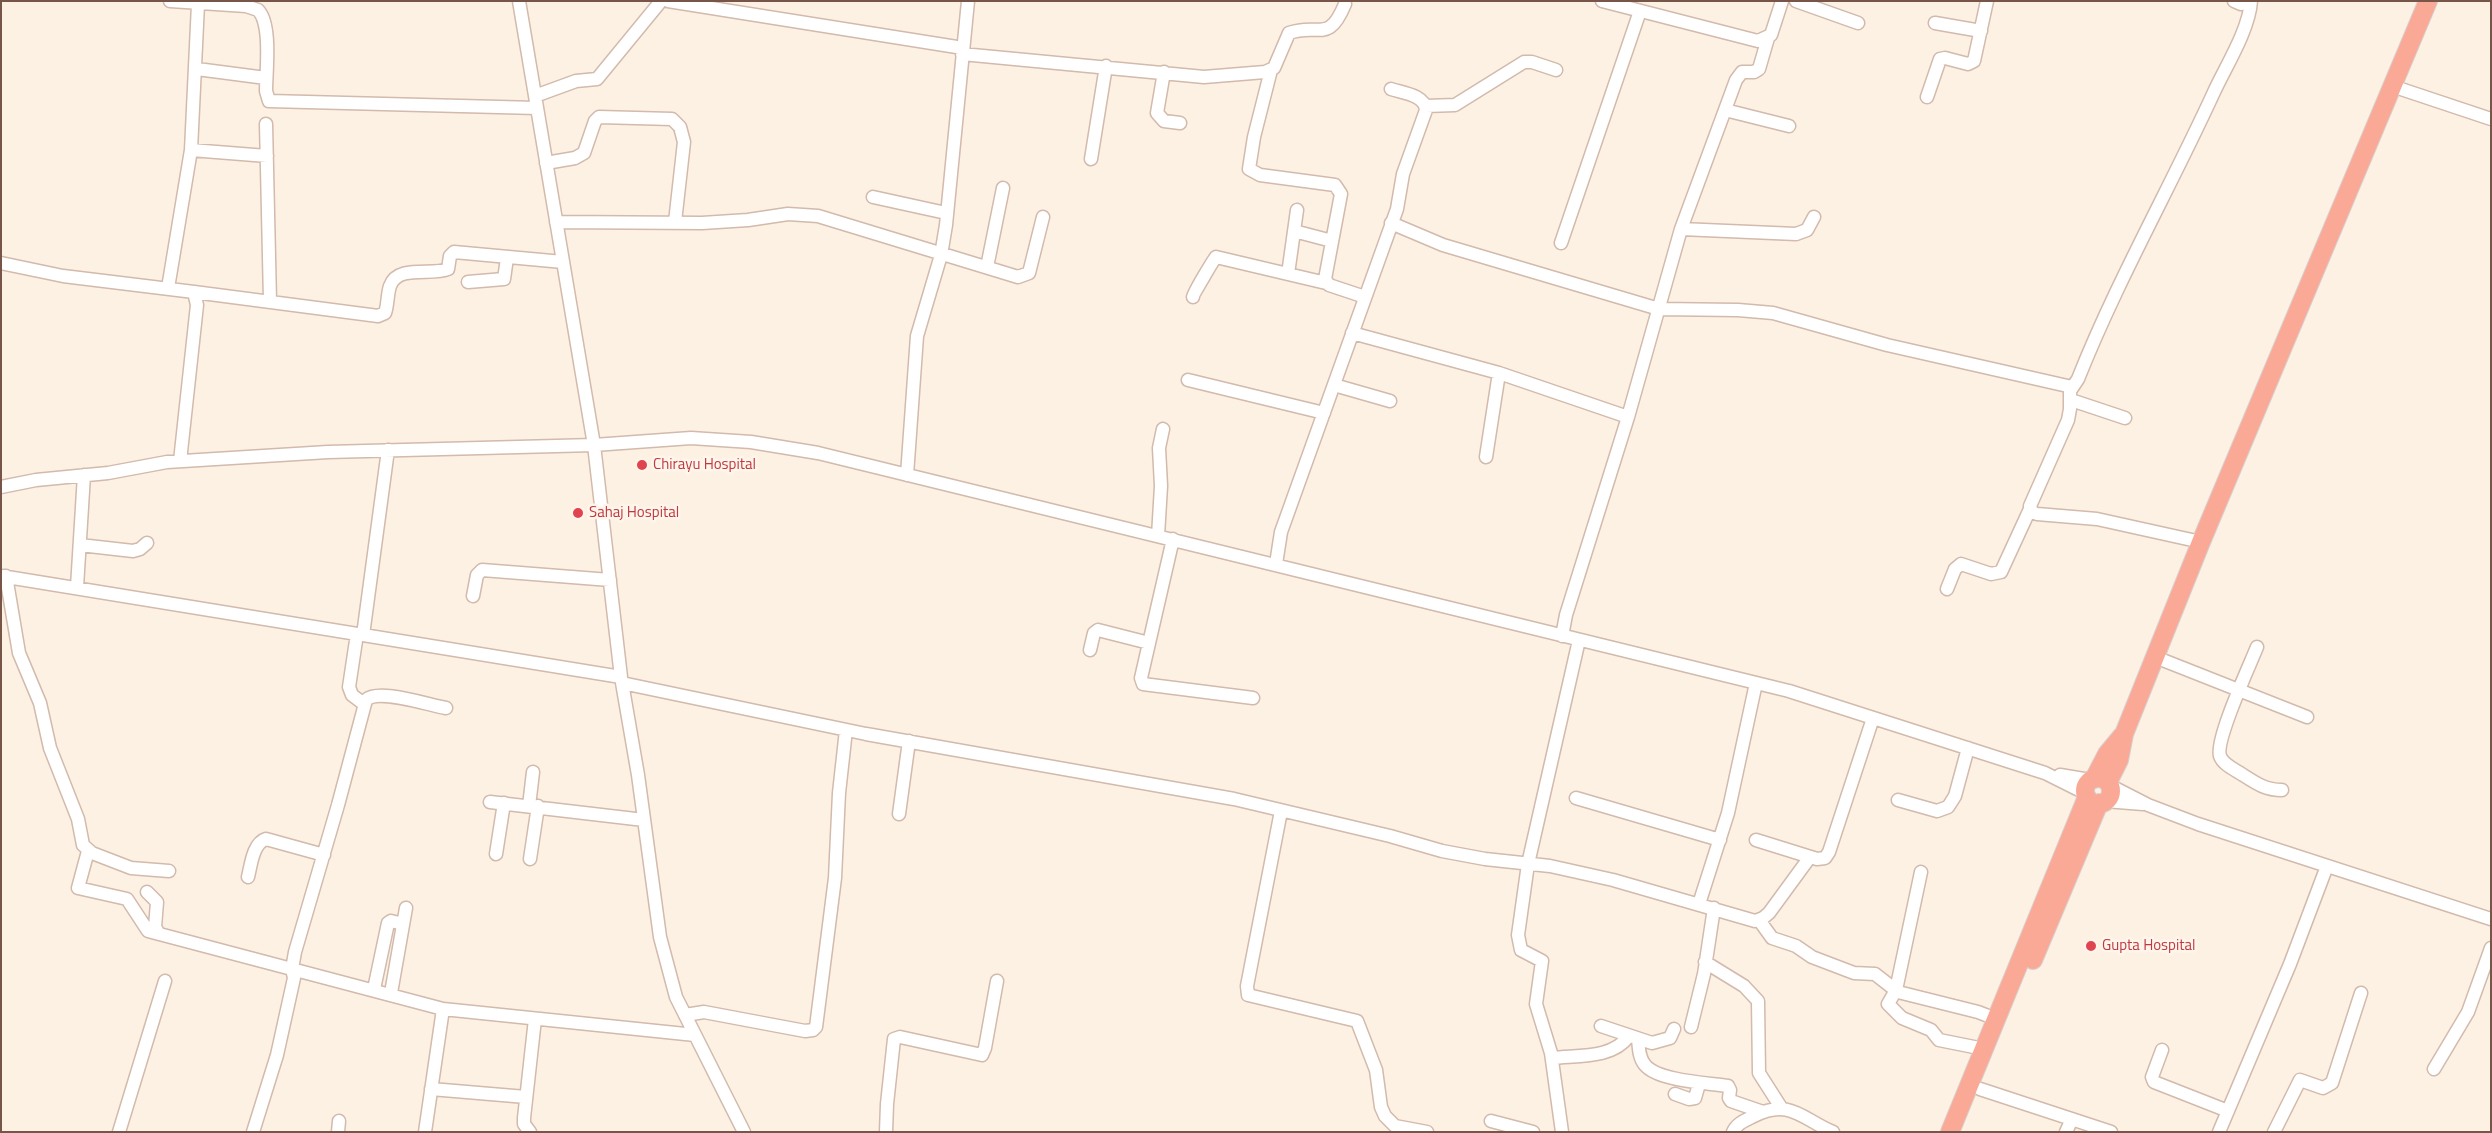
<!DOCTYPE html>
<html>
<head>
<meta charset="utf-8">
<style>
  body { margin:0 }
  #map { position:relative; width:2492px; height:1133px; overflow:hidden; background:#fdf1e4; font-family:"Titillium Web",sans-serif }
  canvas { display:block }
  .frame { position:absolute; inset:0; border:2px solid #775548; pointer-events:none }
</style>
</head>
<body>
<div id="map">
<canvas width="2492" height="1133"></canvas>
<div class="frame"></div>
</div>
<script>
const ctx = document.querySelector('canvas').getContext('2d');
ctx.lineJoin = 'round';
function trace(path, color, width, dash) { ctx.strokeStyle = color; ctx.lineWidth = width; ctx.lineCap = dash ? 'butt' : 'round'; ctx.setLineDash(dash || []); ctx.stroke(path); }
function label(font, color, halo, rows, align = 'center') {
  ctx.font = font + ' "Titillium Web",sans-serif'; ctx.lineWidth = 5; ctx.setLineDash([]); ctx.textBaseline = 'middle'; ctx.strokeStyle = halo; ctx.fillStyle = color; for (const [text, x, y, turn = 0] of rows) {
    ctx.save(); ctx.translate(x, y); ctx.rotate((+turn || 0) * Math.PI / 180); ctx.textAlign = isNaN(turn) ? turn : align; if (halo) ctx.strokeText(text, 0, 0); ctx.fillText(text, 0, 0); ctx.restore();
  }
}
const minor = new Path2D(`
  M170,1L246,6L258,10C272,24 266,72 266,91L269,101L537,108
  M519,1L594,445L621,677L638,775L660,937L676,997L744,1132
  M668,1L963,48
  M1602,1L1758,41L1771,35L1782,1
  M1796,1L1858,23
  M2234,1L2241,4L2251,1
  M1935,23L1981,31
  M962,54L1204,77L1265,72L1274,68L1289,33C1319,22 1328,45 1345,4
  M197,69L266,78
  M1271,70L1254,137L1249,169L1260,175L1335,185L1341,194L1325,279L1329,285L1365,297
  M1164,72L1157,113L1164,121L1180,123
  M2392,86L2491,119
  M535,96L576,81L597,79L661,1
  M1927,97L1940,59L1945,58L1968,64L1974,61L1987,1
  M1426,106L1455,105L1524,62H1532L1556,70
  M1725,110L1789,126
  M266,124L270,301
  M191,150L267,156
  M1091,159L1106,66
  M546,163L575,158L584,153L595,121L599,117L672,119L680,127L684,142L675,222
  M873,197L946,213
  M556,222L702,223L748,220L788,214L818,216L1018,277L1029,273L1043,217
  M1391,223L1443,245L1659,309L1738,310L1773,313L1887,345L2072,387
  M1681,229L1796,234L1807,230L1814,217
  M1294,231L1332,241
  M1561,243L1640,11
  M1,263L63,276L194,292L197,305L180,461
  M987,267L1003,188
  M1288,274L1297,210
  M468,282L504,279L507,258
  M168,288L191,150L198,4
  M194,292L378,316L385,313C388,305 387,295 390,286C398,264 432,276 448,269L450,256L454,252L563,262
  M1193,297C1193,294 1214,259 1216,257L1326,283
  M1352,333L1499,373L1628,417
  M1188,380L1324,413
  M1334,385L1390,401
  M2071,400L2125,418
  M1486,457L1499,373
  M907,475L917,336L941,255L946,225L968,1
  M1,487L36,480L108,473L167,462L328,452L594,445L691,438L751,442L818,453L1789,691L2045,773L2085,793
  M1158,536L1161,486L1159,448L1163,429
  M1173,539L1141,678L1143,684L1253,698
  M2201,542L2097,519L2037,514L2032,512L2030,506L2068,420L2070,409V391L2078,379C2117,281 2170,188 2214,92C2226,66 2249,30 2251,1
  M80,545L133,551L140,549L147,543
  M1276,564L1281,532L1397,209L1403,174L1426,110C1425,95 1403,93 1391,89
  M1,576L621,677
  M6,576L19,653L40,703L50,748L78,819L83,845L92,853L131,868L169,871
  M77,587L84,475
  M1947,589L1955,569L1961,564L1991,574L2001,572L2030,509
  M473,596L477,575L482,570L610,580
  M357,634L349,687L352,695L364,704
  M363,635L388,450
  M1562,636L1566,615L1628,417L1681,229L1736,80L1742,72H1754L1759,69L1768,38
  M2257,647C2249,667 2215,740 2220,756C2223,765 2236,770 2243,775C2257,784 2266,790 2282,790
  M1090,650L1094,633L1098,630L1149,643
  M2155,657L2307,717
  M622,683L866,734L1234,799L1390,836L1442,851L1485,859L1550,866L1613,880L1755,921L1763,918L1769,913L1810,857
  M2060,775L2090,780
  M2109,785L2148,805L2198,824L2491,919
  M1576,798L1720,840
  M1898,800L1937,811L1948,807L1955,796L1968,748
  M2105,801L2143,804
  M490,802L644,820
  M529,806L533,772
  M1281,811L1247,986L1248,995L1357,1021L1376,1070L1381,1107L1385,1116L1395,1126L1427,1132
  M899,814L909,741
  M1756,840L1817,859L1825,858L1829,852L1873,718
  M88,851L78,888L127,899L148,931L443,1009L695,1035
  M496,854L504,803
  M530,859L538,806
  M1921,872L1896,990L1888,1004L1902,1018L1931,1030L1939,1040L1984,1049
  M248,877C251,865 253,843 266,839L324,855
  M147,892L157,902L155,927L159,934
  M1699,904L1728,813L1756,683
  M1759,920L1772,938L1796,946L1812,957L1854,973L1875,974L1898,992L1978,1012L1996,1019
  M1705,962L1744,986L1758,1001L1759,1073L1782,1109
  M374,989L388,923L391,921L403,924
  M391,993L406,908
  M685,1015L704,1012L805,1031L813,1030L816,1027L835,878L839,793L846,730
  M1601,1026L1652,1043L1670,1038L1674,1029
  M1691,1027L1704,974L1714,908
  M1638,1039C1639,1049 1639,1058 1645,1065C1658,1081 1709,1083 1728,1086L1730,1090L1729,1098L1731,1101L1763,1112
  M2162,1050L2152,1077L2154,1082L2228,1111
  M1552,1058C1579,1055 1612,1059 1629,1036
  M2434,1069L2468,1012L2491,948
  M431,1089L526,1097
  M1980,1089L2111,1132
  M1675,1094L1689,1099L1695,1098L1699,1084
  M1491,1121L1533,1132
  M119,1132L165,981
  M253,1132L277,1055L294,978L292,969L295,952L338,805L366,700C378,688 428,705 446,708
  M338,1132L339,1121
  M425,1132L443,1009
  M530,1132L524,1124V1118L535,1019
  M886,1132L887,1104L894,1039L900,1037L982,1055L985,1048L997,981
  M1562,1132L1551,1053L1536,1004L1542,961L1521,950L1518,935L1528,864L1579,640
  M1733,1132C1737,1123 1746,1120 1754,1116C1790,1098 1802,1119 1833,1132
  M2066,1132L2072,1119
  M2219,1132L2290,964L2327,866
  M2274,1132L2300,1080L2323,1088L2332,1083L2361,993`);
const highway = new Path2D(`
  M2085 791a13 13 0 1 1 26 0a13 13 0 1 1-26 0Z
  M2094,779L2107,754L2122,736
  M2108,782L2119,760L2124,734L2201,542L2428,1
  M2033,960L2099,803
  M1950,1132L2087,797`);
trace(minor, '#d2baac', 15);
trace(highway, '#d9cfcc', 20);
trace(minor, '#fff', 12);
trace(highway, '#fba997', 18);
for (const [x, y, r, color] of [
  [642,465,6,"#e0444e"],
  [578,513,6,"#e0444e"],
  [2091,946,6,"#e0444e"]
]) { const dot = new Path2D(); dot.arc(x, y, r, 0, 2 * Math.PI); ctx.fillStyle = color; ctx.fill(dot); trace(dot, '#fff5eb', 2); }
label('15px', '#be3a42', '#fff5eb', [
  ["Chirayu Hospital",653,465],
  ["Sahaj Hospital",589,513],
  ["Gupta Hospital",2102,946]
], 'left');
</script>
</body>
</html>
